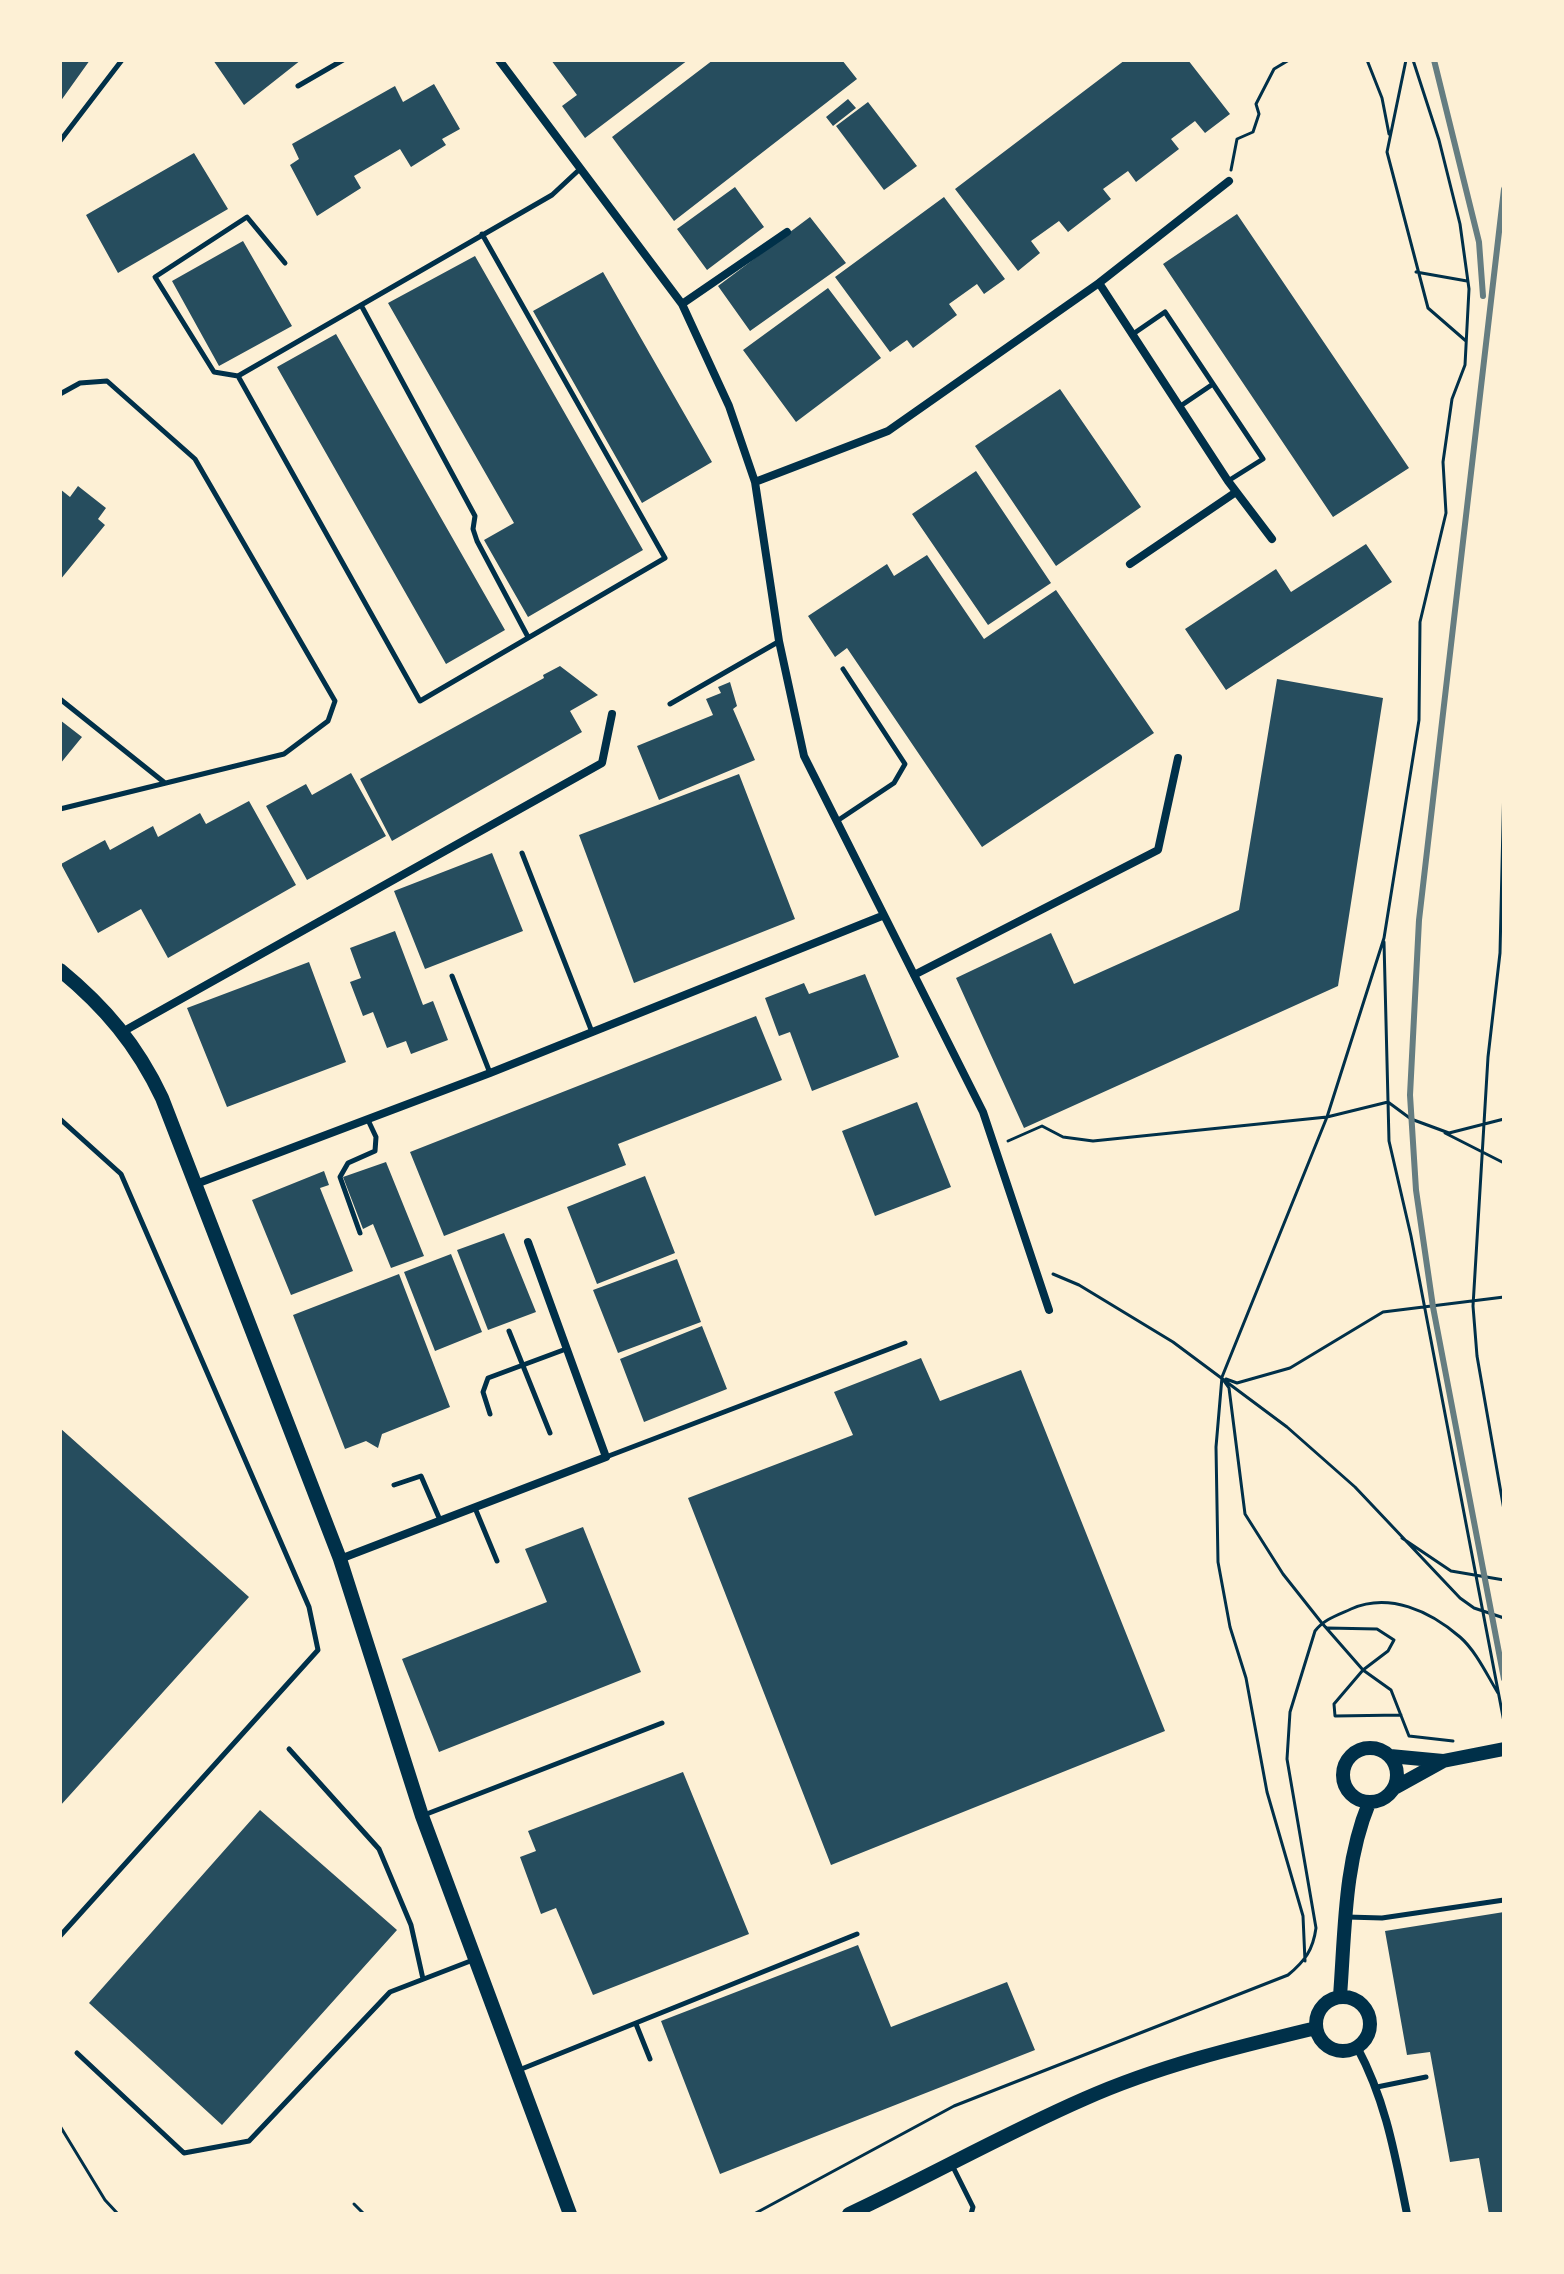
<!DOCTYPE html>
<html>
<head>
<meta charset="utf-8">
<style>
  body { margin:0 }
  #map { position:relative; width:1564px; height:2274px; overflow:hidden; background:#fdf0d5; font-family:"Noto Sans",sans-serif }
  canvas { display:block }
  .frame { position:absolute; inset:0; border:62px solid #fdf0d5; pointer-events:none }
</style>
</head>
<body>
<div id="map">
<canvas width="1564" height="2274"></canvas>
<div class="frame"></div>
</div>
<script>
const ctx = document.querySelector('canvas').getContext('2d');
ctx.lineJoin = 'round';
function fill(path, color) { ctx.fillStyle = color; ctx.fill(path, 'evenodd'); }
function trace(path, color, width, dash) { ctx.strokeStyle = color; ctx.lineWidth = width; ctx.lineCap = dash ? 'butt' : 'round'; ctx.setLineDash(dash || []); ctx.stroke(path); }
fill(new Path2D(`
  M60,60H90L60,102Z
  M213,60H301L244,105Z
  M551,60H688L585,138L562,106L577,95Z
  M713,60H842L857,79L674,221L612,137Z
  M1125,60H1188L1230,114L1205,133L1195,121L1171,139L1179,149L1136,182L1128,171L1103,189L1111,199L1068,232L1059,221L1031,241L1040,253L1018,271L955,189Z
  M434,84L460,129L442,139L446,145L411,167L400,149L354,176L361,188L317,216L290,165L299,159L292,144L395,86L403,102Z
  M848,99L856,108L833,126L826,117Z
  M868,102L917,166L884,190L836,126Z
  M194,153L228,209L118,273L86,215Z
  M735,187L764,227L707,270L677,229Z
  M944,197L1005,279L984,294L977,284L949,304L957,315L913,348L907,340L890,352L835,277Z
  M1237,214L1409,468L1333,517L1163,264Z
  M810,217L846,263L750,331L718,286Z
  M243,241L292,326L219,366L172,281Z
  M475,256L643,550L528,617L484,540L514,523L388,303Z
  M603,272L712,462L642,503L533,311Z
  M828,288L881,358L796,422L743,350Z
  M336,334L505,630L446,664L277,367Z
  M1060,389L1141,507L1056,566L975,446Z
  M976,471L1051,583L988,625L912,514Z
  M78,486L106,508L98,519L105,525L60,580V489L70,497Z
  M1366,544L1392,582L1226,690L1185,629L1276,569L1291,592Z
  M927,555L984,639L1056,590L1154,733L982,847L847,648L835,657L808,616L887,564L894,576Z
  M560,666L598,695L570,711L582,732L392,841L360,779L544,678L543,675Z
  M1277,679L1383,698L1338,986L1024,1128L956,978L1051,933L1074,984L1239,910Z
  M730,682L737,706L733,709L755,760L659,800L637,746L713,715L706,699L721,693L718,687Z
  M60,720L82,737L60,764Z
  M351,773L386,836L307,880L266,806L306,784L312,795Z
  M739,774L795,919L634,983L579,835Z
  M249,801L296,885L168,958L141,909L98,933L61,864L105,840L110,850L153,826L158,837L200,813L206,824Z
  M492,853L523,931L425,969L394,891Z
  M395,931L423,1005L433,1001L448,1040L411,1054L406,1041L387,1048L373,1012L363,1016L350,982L361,978L350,948Z
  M309,962L346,1062L227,1107L187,1008Z
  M865,974L899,1057L812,1091L790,1032L779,1036L765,998L804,983L809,994Z
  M756,1016L782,1080L618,1144L626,1165L444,1236L410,1152Z
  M917,1102L951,1187L875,1216L842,1131Z
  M386,1162L424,1256L391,1268L373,1224L363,1229L343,1177Z
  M324,1171L329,1185L320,1188L353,1271L291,1295L252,1200Z
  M645,1176L675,1253L597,1284L567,1207Z
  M504,1233L536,1312L488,1330L457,1250Z
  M451,1254L482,1332L435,1351L404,1272Z
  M677,1259L701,1322L618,1353L593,1290Z
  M399,1274L450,1407L382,1434L378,1448L366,1441L345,1449L293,1315Z
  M702,1326L727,1389L644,1422L620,1359Z
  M921,1358L940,1401L1021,1370L1165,1731L831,1865L688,1498L853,1435L834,1392Z
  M60,1428L249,1597L60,1806Z
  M583,1527L641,1672L439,1752L402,1659L547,1602L525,1549Z
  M683,1772L749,1934L593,1995L556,1908L541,1914L520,1857L536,1851L528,1831Z
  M260,1810L397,1930L222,2125L89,2003Z
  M1504,1912V2214H1489L1479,2158L1450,2162L1430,2052L1407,2055L1385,1931Z
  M858,1945L891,2027L1007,1982L1035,2050L720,2174L661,2021Z`), '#264d5e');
trace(new Path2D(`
  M1367,60L1382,98L1389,134
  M1406,60L1387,152L1428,308L1466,341
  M1231,170L1237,139L1253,132L1259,114L1256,104L1274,69L1289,60
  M1416,272L1467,281
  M1504,781L1500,953L1488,1057L1473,1306L1477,1356L1504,1510
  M1384,942L1389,1141L1411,1236L1504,1722
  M1445,1133L1504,1163
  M1008,1141L1042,1126L1063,1137L1093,1141L1327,1117L1388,1102L1411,1119L1449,1133L1504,1119
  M1053,1274L1079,1285L1173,1342L1287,1427L1355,1487L1460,1598L1474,1608L1504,1618
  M1226,1379L1237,1383L1290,1368L1383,1312L1504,1297
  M1224,1381L1229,1388L1245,1514L1283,1574L1321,1622L1363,1670L1391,1690L1409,1736L1453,1741
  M1402,1538L1451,1571L1504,1580
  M1327,1628L1377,1629L1394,1640L1388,1651L1363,1670L1334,1704L1335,1716L1401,1715
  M1305,1961L1303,1916L1267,1792L1246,1678L1230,1627L1218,1562L1216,1447L1222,1377L1327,1117L1384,938L1419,720L1420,622L1446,513L1443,462L1452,399L1465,365L1469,289L1460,224L1439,140L1413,60
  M60,2126L105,2200L118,2214
  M354,2204L364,2214
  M754,2214L954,2106L1288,1975C1305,1961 1313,1950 1316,1928L1287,1759L1290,1712L1315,1631C1324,1619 1338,1615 1351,1609C1389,1592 1430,1611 1460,1637C1476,1651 1487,1675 1498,1693`), '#003049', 3);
trace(new Path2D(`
  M298,86L343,60
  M60,141L122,60
  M285,263L247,217L155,277L214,372L238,376L552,195L581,168
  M361,305L475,516L473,529L477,541L528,637
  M1133,334L1165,312L1263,459L1228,481
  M238,376L420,701L665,558L482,234
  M60,394L80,383L107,381L195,459L335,701L328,721L284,754L60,809
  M1179,407L1213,384
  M60,699L165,783
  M670,704L778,642
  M837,821L894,783L905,764L843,669
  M522,853L592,1032
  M452,976L490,1073
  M60,1119L121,1174L309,1607L318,1650L60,1936
  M360,1233L340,1177L348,1163L375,1151L376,1137L368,1120
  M509,1331L550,1433
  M490,1414L483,1392L488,1378L566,1349
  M606,1457L905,1343
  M394,1485L421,1476L440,1520
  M475,1508L497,1561
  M289,1749L379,1849L411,1925L423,1979
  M424,1815L662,1723
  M1347,1917L1382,1918L1504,1900
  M636,2024L650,2059
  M77,2053L184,2153L249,2141L390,1992L473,1960
  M519,2070L857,1934
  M1377,2087L1426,2077
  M953,2167L973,2207L971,2214`), '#003049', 5);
trace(new Path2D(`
  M499,60L682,304L729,406L755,482L779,641L804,756L983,1112L1049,1310
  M1099,283L1228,481L1272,539
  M682,304L787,232
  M755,482L888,431L1099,283L1229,181
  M1130,564L1236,492
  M914,975L1158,850L1178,758
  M124,1031L602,763L612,714
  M196,1184L490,1073L882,916
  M340,1559L606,1457L528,1242
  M1357,2047C1386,2101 1395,2155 1407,2214`), '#003049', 8);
trace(new Path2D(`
  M60,970C105,1007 137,1045 162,1098L340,1559L422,1816L570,2214
  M1343 1775a27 27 0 1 1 54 0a27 27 0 1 1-54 0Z
  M1390,1756L1443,1761L1504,1749
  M1396,1787L1443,1761
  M1340,1996C1345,1932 1344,1863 1369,1803
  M1316 2024a27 27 0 1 1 54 0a27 27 0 1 1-54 0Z
  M849,2214C928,2177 1004,2134 1084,2099C1158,2066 1237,2047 1316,2028`), '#003049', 14);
trace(new Path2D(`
  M1434,60L1479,242L1483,296
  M1504,189L1419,920L1410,1095L1416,1190L1433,1307L1504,1679`), '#657d81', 6);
</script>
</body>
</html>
